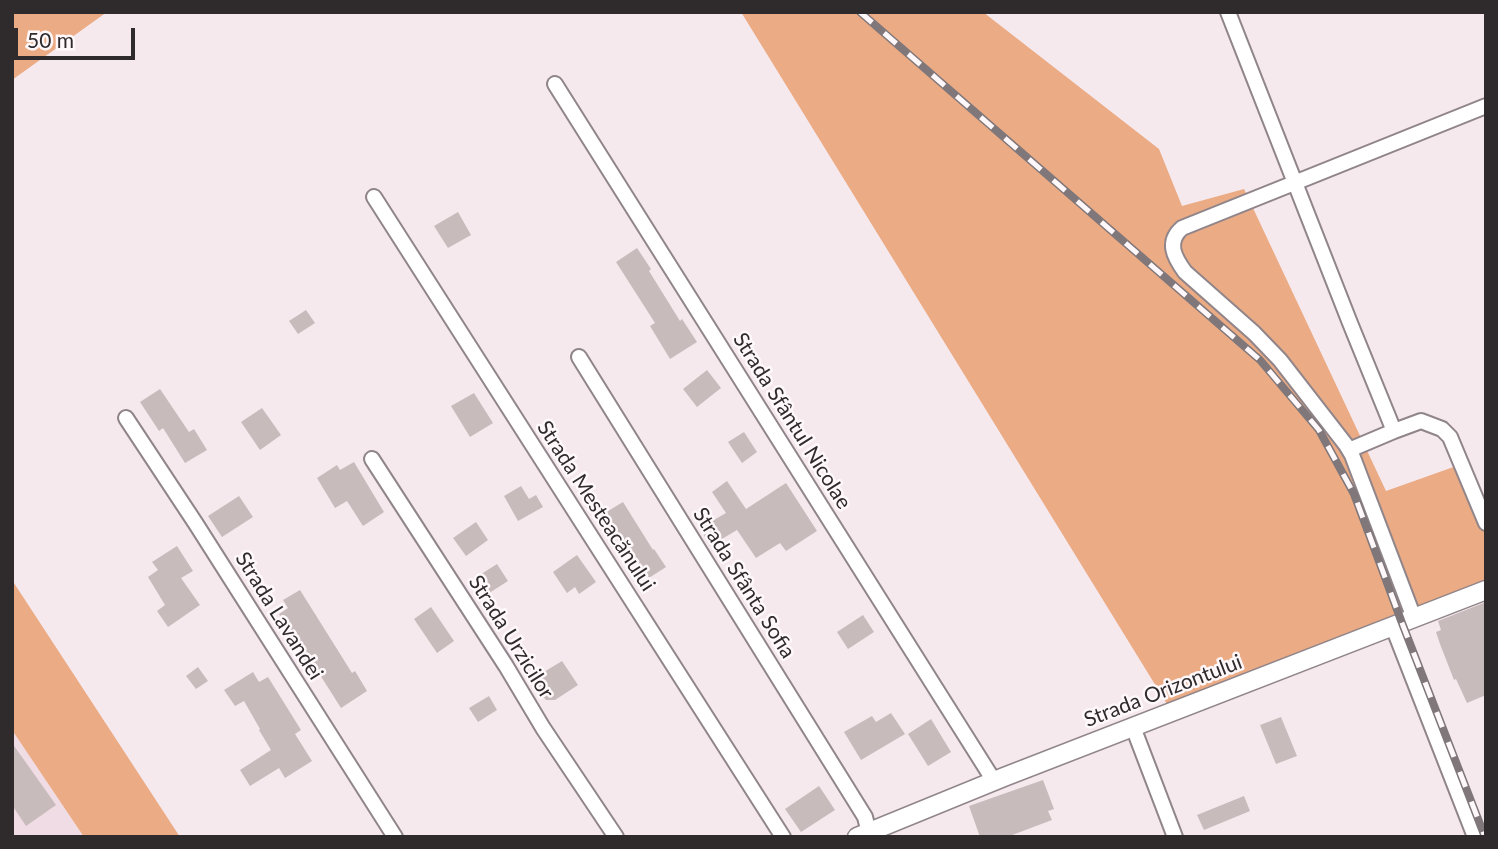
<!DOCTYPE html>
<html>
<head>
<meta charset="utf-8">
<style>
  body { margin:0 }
  #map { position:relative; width:1498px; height:849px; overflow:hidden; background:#f5e9ee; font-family:Lato,sans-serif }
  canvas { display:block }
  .frame { position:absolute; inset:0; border:14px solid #2f2a2c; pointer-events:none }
  .scale { position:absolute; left:14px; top:28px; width:121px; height:32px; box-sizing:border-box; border:4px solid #2f2a2c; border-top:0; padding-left:9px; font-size:21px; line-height:24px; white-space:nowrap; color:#2f2a2c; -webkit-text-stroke:5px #fff8fb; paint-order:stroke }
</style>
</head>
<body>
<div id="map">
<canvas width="1498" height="849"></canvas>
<div class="frame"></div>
<div class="scale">50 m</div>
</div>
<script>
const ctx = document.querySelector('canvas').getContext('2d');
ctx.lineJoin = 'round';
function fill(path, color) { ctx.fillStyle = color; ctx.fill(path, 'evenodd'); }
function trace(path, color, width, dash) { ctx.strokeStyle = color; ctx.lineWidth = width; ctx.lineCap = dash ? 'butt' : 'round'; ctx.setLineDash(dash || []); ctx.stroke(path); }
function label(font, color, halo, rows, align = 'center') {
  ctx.font = font + ' Lato,sans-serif'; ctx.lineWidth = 5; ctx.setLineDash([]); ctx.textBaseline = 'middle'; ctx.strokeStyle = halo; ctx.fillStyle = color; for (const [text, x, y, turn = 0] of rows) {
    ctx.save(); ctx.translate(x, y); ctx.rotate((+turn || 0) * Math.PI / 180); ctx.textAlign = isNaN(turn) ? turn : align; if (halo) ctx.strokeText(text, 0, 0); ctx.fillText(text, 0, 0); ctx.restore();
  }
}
fill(new Path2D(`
  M12,730L84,837H12Z`), '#f0dce4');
fill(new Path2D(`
  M12,12H107L12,80Z
  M741,12H983L1159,149L1182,206L1244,189L1386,491L1462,464L1486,525V580L1167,704Z
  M12,580L180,837H84L12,730Z`), '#ebab84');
fill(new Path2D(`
  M458,212L471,235L448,248L434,226Z
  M637,248L651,269L649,271L680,321L682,319L697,342L670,359L650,326L655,323L616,262Z
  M306,310L315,323L298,334L289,321Z
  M707,370L721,388L697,407L683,389Z
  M160,389L189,432L194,429L207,450L185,463L163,428L159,431L140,402Z
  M474,393L493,423L470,437L451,406Z
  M262,408L281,435L260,450L241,422Z
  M744,432L757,452L742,463L728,442Z
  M354,462L384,512L363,526L347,501L335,508L317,478L337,465L340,470Z
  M727,481L746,509L786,483L817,531L786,551L780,543L756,558L737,530L710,546L700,528L726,513L712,492Z
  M521,486L529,499L536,495L543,507L518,521L504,496Z
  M239,496L253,517L222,537L208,516Z
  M623,502L653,550L654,549L666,567L641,583L629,565L633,563L603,514Z
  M476,522L488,540L466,556L453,538Z
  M177,546L193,571L181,578L200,605L168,627L157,611L165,605L148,577L158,570L152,562Z
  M577,555L596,582L579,594L575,587L567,593L553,572Z
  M497,564L508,581L486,595L475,578Z
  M300,590L352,673L355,671L367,691L341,708L315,667L310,671L302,658L305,656L279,614L288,608L283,600Z
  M1486,602V695L1467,703L1456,679L1454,680L1440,644L1436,632L1441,630L1438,621Z
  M431,607L454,641L437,653L414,619Z
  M863,615L874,632L848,649L837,632Z
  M562,661L578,685L555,700H546L538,691L540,684L539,675Z
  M198,667L208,681L196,689L186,676Z
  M253,672L259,682L268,677L301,730L295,734L312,761L285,778L279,768L250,786L240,770L271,750L259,730L260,729L244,701L235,706L224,690Z
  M489,696L497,710L478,722L469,708Z
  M891,713L905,734L861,760L844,732L872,716L876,722Z
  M1281,717L1297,756L1276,764L1260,725Z
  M931,719L951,752L928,766L908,734Z
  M12,743L56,805L26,826L12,805Z
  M1043,780L1054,809L1048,811L1052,820L1007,837H980L969,806Z
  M819,786L835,810L801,832L785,809Z
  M1244,796L1250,811L1204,830L1197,815Z`), '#c8bbbb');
const minor = new Path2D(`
  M1228,12L1350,323L1394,431L1421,421L1442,429L1450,437L1486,523
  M555,84L994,781
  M374,197L783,837
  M579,357L865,817L870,837
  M126,418L196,524L395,837
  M1349,450L1394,431
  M372,459L506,666L543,728L616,837
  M1414,618L1352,455L1346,445L1280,360L1254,333L1185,272C1174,257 1166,242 1182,228L1486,106
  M1393,627L1475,837
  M1133,727L1175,837`);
const tertiary = new Path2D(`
  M857,837L1004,777L1486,590`);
trace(minor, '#90858a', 18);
trace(tertiary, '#90858a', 21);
trace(minor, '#fff', 14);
trace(tertiary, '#fff', 18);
const rail = new Path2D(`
  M860,12L1260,360L1319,430L1354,494L1402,623L1485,837`);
trace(rail, '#7f777a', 8);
trace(rail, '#fff8fb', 5, [16]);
label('21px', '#2f2a2c', '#fff8fb', [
  ["Strada Sfântul Nicolae",792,421,58],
  ["Strada Mesteacănului",596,506,57],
  ["Strada Sfânta Sofia",744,583,58],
  ["Strada Lavandei",279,616,58],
  ["Strada Urzicilor",511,637,58],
  ["Strada Orizontului",1163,691,-21]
]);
</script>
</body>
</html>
